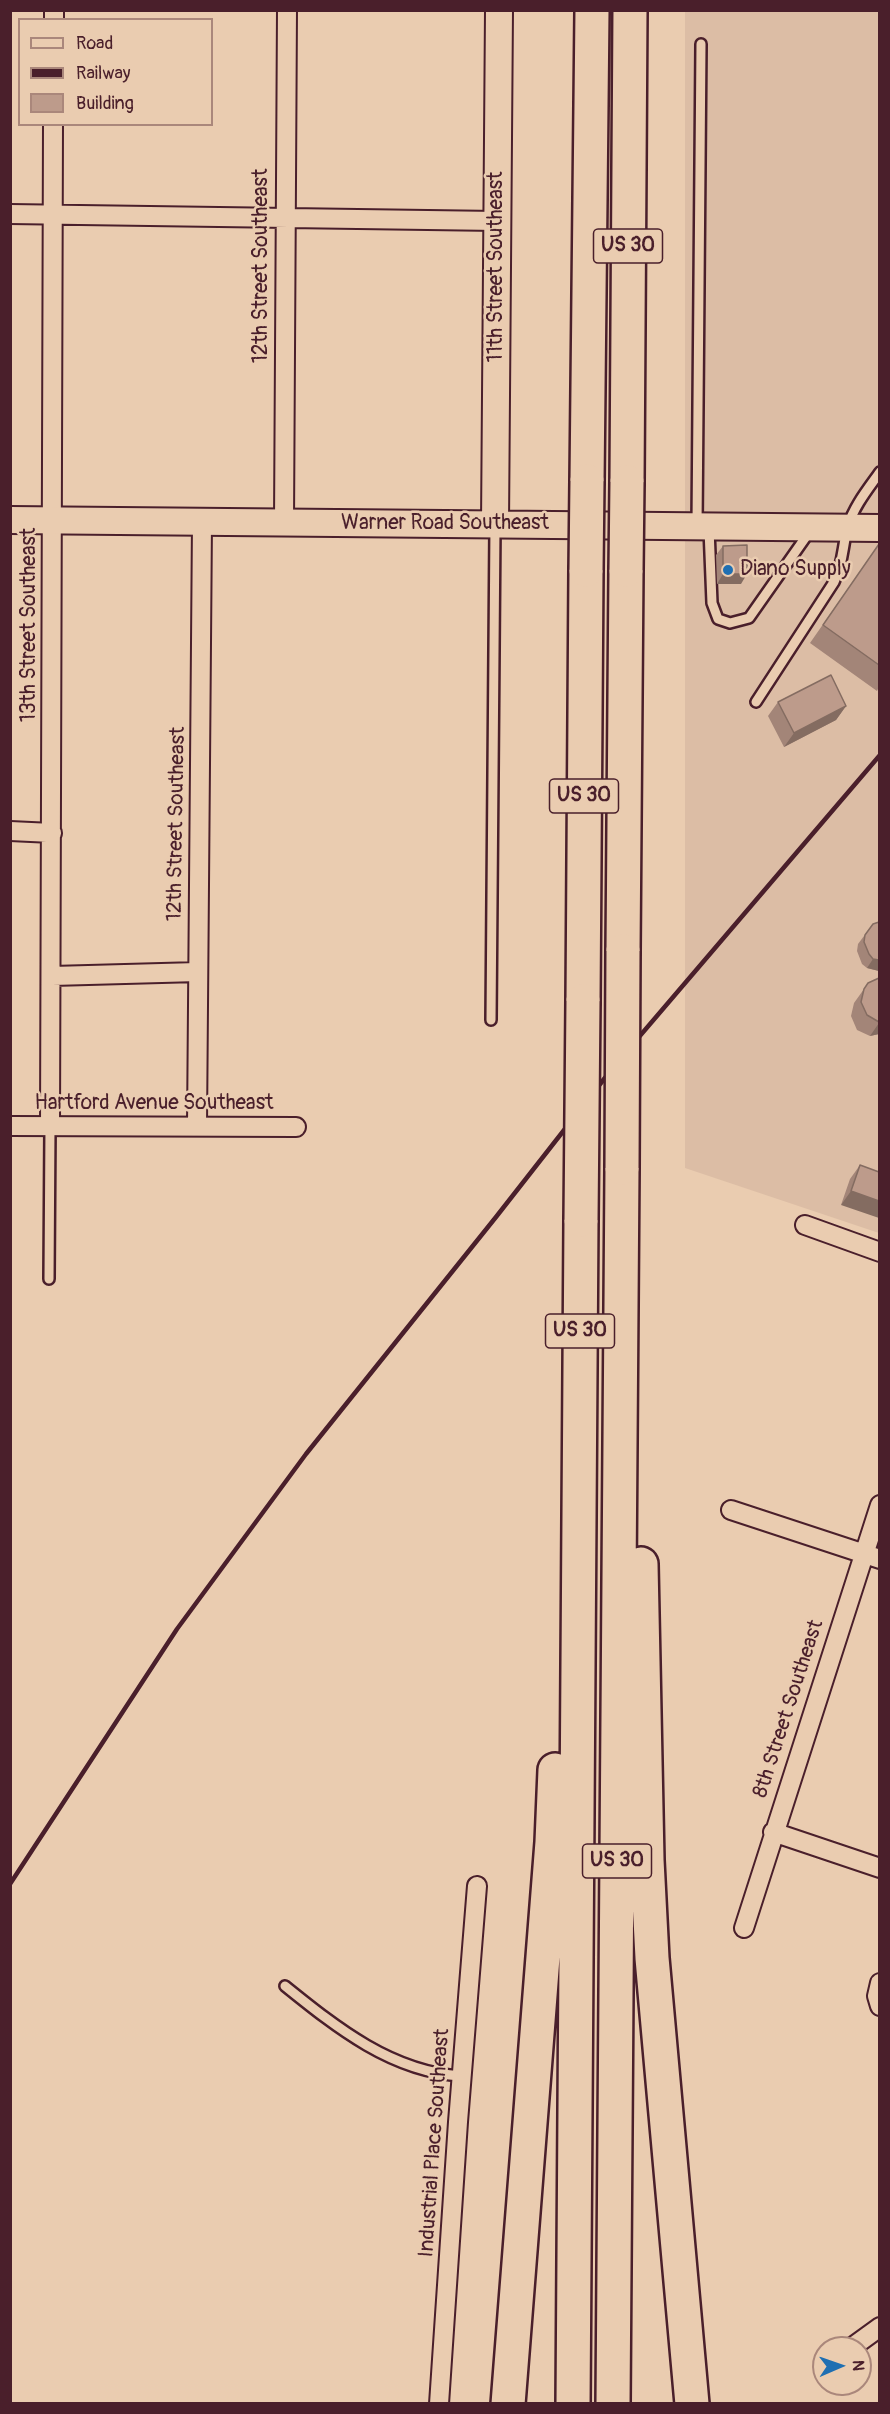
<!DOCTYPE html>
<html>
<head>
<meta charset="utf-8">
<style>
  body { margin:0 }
  #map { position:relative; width:890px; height:2414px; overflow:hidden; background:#eaccb0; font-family:Pangolin,sans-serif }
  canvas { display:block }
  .frame { position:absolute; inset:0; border:12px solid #4a1f2b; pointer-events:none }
  .legend { position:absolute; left:18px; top:18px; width:195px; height:108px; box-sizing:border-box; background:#eaccb0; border:2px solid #aa877b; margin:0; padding:8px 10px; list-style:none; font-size:18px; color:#4a1f2b }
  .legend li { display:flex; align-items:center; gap:12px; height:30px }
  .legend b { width:30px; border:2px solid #aa877b }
  .north { position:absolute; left:812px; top:2336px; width:60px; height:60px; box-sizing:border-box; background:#eaccb0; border:2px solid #aa877b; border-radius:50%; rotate:88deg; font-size:16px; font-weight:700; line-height:24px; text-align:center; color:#4a1f2b }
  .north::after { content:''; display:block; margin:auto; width:21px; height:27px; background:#1f6fb2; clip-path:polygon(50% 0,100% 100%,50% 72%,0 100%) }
</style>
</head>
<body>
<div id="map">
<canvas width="890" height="2414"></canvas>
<div class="frame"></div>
<ul class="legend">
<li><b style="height:8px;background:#eaccb0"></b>Road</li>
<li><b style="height:8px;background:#4a1f2b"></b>Railway</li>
<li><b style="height:16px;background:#bd9b8b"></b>Building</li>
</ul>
<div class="north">N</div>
</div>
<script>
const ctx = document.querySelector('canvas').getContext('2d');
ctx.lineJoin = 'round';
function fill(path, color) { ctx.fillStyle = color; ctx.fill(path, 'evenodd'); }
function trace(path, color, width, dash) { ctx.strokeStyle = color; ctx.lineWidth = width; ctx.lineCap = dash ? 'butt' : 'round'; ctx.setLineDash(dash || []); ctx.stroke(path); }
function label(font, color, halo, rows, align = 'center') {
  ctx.font = font + ' Pangolin,sans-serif'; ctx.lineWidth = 5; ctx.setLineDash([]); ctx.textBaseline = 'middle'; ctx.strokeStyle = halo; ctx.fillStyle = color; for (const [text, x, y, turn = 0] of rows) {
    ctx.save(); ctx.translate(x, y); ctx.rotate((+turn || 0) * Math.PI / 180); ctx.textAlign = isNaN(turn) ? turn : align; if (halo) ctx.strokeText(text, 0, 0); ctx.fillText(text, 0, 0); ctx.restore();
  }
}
fill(new Path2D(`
  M685,11H879V1233L685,1168Z`), '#dcbda5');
const lane = new Path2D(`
  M697,525L701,44
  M709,529L712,603L718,619L730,623L749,618L810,531
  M756,702L834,582C844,561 842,547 848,526C854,506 868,489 880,472
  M491,1020L495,526
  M49,1279L50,1126
  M285,1986C337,2028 392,2072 461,2076`);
const street = new Path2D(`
  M54,20V10
  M10,214L497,221
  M284,522L287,10
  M10,831L52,833
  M52,976L198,972
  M10,1126L296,1127
  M50,1126L53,124
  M197,1126L202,522
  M805,1225L880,1252
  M731,1510L880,1559
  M773,1832L880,1868
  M744,1928L880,1505
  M880,1983L877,1996L880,2006
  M851,2348L880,2327
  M439,2404L458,2122L477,1886`);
const secondary = new Path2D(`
  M10,520L880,528
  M495,524L499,10`);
const highway = new Path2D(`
  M587,481L592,10
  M627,482L630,10
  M623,951L626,570
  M583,1001L586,570
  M641,1564L647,1860L652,1958L692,2404
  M508,2404L552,1842L555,1770
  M573,2404L581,1220
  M613,2404L622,1168`);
trace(lane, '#4a1f2b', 14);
trace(street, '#4a1f2b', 22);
trace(secondary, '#4a1f2b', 30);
trace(highway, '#4a1f2b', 38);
trace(lane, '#eaccb0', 9);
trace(street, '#eaccb0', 18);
trace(secondary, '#eaccb0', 26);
trace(highway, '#eaccb0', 33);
trace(new Path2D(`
  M10,1884L177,1629L306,1454L496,1217L615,1065L880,755`), '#4a1f2b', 4.5);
const highwayBridge = new Path2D(`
  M586,570L587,481
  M626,570L627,482
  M622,1168L623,951
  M581,1220L583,1001`);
trace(highwayBridge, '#4a1f2b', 38, []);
trace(highwayBridge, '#eaccb0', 33);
fill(new Path2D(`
  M879,544V687L877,691L810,643Z
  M723,546L741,584H717L716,555Z
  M778,702L846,706L836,720L784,747L768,716Z
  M879,922V971L867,968L862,964L857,951L858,944L873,924Z
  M879,978V1034L870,1036L857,1030L851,1016L854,1003L864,989Z
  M860,1165L879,1172L841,1205L850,1179Z`), '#a38578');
fill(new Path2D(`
  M723,574H747L741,584H717Z
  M846,706L836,720L784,747L794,733Z
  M873,959L879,960V971L867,968Z
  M879,1023V1034L870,1036Z
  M851,1191L879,1201V1218L841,1205Z`), '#846c61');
const building = new Path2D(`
  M879,544V665L823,625Z
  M747,545V574H723V546Z
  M831,675L846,706L794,733L778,702Z
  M879,922V960L873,959L869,954L864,942L865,935L873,924Z
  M879,978V1022L867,1015L861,1002L864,989L868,983Z
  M860,1165L879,1172V1201L851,1191Z`);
fill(building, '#bd9b8b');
trace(building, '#846c61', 1.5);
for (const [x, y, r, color] of [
  [728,570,6,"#1f6fb2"]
]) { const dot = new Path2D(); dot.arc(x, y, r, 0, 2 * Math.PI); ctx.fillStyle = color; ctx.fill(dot); trace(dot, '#eaccb0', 2); }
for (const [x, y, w] of [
  [628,246,69],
  [584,796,69],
  [580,1331,69],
  [617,1861,69]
]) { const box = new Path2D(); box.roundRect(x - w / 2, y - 17, w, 34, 4.5); ctx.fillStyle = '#eaccb0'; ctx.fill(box); trace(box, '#4a1f2b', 1.5); }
label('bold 20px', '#4a1f2b', null, [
  ["US 30",628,246],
  ["US 30",584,796],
  ["US 30",580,1331],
  ["US 30",617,1861]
]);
label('21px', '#4a1f2b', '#eaccb0', [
  ["12th Street Southeast",262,266,-90],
  ["11th Street Southeast",497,267,-90],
  ["Warner Road Southeast",445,524],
  ["13th Street Southeast",30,625,-90],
  ["12th Street Southeast",177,824,-89],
  ["Hartford Avenue Southeast",154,1104],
  ["8th Street Southeast",789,1709,-72],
  ["Industrial Place Southeast",435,2143,-86]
]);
label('21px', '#4a1f2b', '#eaccb0', [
  ["Diano Supply",740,570]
], 'left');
</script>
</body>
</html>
